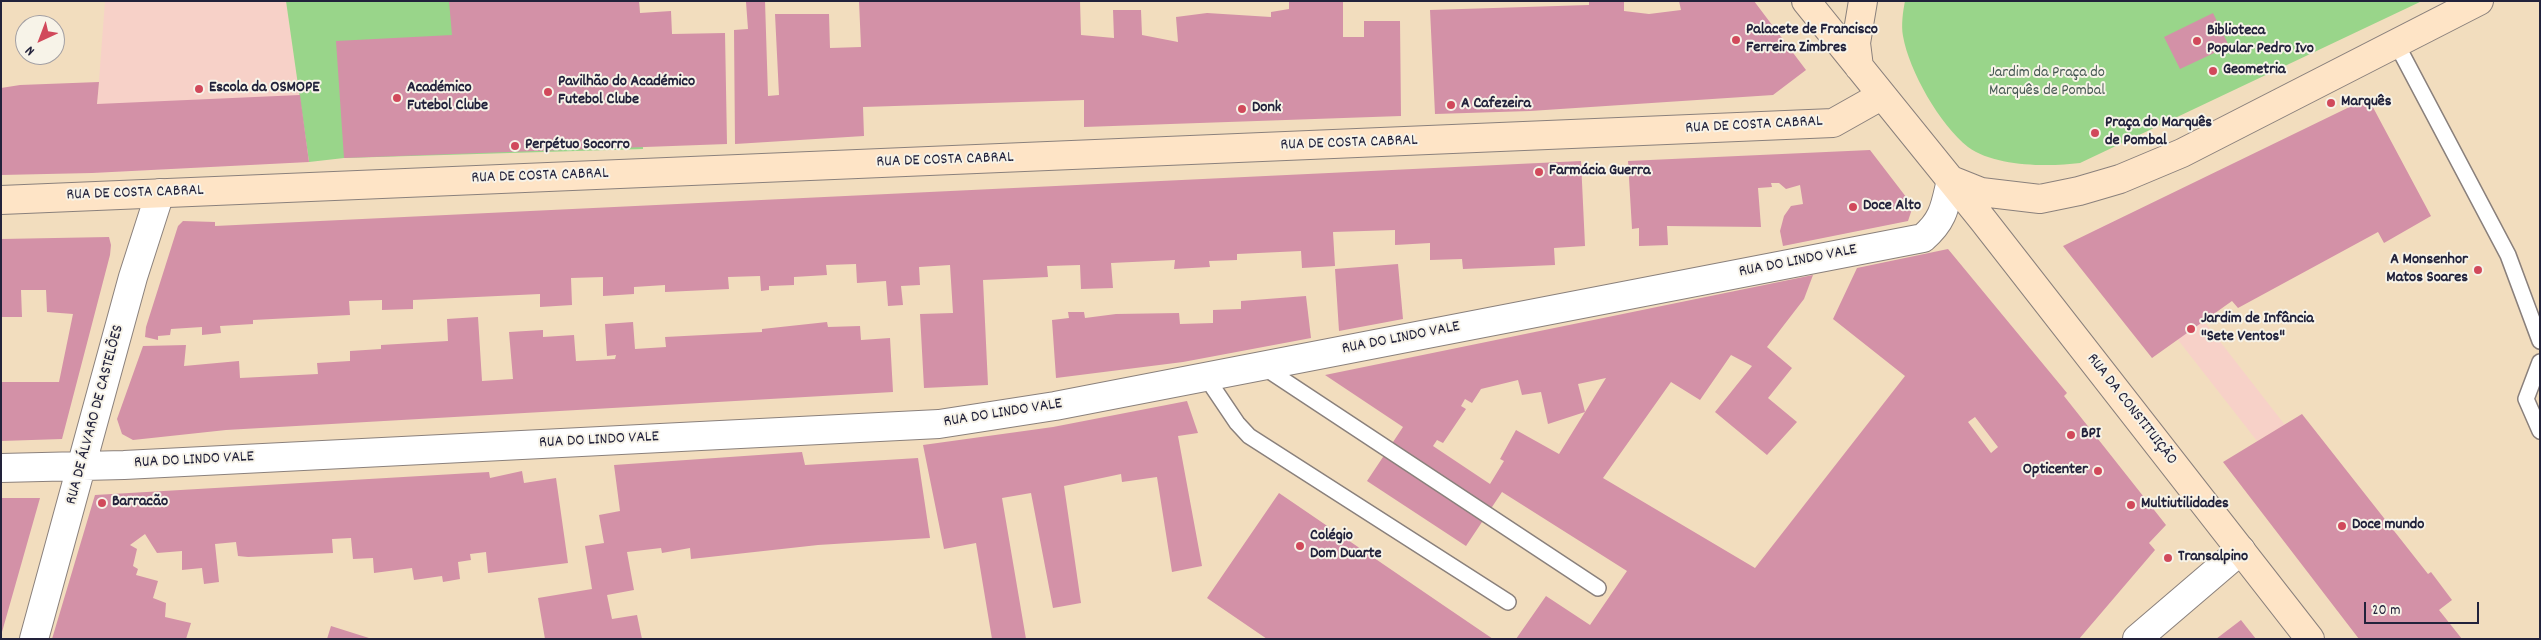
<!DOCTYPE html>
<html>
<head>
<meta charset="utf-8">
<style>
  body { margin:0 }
  #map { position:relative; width:2541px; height:640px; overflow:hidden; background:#f2ddbe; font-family:Dekko,sans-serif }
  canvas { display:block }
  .frame { position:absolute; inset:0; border:2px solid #22223b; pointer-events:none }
  .north { position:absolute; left:15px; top:15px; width:50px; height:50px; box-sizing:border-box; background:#f7f3e8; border:1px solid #a29fa3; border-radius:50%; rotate:223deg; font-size:14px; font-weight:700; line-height:20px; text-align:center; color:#22223b }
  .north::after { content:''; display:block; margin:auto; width:18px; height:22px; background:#d1495b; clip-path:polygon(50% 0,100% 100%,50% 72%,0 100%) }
  .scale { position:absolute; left:2364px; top:602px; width:115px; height:22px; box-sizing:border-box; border:2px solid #22223b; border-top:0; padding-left:6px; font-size:15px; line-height:18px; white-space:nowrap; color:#22223b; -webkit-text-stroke:4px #f7f3e8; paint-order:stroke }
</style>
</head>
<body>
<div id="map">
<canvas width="2541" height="640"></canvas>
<div class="frame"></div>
<div class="north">N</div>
<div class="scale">20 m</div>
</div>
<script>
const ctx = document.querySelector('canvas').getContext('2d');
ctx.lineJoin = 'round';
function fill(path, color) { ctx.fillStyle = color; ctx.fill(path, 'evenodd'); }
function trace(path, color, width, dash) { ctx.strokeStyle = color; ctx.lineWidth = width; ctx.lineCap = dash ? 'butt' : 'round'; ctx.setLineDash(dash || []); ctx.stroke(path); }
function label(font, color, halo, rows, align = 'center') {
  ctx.font = font + ' Dekko,sans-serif'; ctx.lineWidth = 4; ctx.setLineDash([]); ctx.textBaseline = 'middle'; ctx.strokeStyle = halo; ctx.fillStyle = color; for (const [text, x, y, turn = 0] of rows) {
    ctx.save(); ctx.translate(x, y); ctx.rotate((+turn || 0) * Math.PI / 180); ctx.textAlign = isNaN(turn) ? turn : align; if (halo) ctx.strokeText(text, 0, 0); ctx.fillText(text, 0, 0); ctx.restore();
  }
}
fill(new Path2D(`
  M105,1H286L309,162L92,173Z
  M2123,217L2285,425L2257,441L2093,231Z`), '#f7d1c8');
fill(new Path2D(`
  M286,1H639L643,149L344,158L309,162Z
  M1905,1H2422L2080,163C2049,167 1995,167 1968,147C1940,125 1909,71 1903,36C1901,25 1903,11 1905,1Z`), '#99d58a');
fill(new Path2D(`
  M449,1H639L640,13L671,11L672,34L725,33L727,144L344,158L336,41L452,35Z
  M765,1L768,96L779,95L775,14H829L830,48L861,47L859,1H1080L1081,35L1114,38L1113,10H1141L1142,35L1178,42L1176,17L1207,13L1271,17V12L1289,9V1H1343V37H1364V21H1400L1401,116L1084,127V100L863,107L864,136L735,144L734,30L748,29L746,2Z
  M1589,1H1624V11L1649,14L1681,10L1679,1H1754L1806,70L1773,95L1530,111L1435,114L1430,10L1589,5Z
  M2213,13L2229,46L2180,69L2164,37Z
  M99,82L97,104L300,95L309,162L92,173L1,175V88L20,85Z
  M2368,98L2431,216L2384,243L2378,232L2238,308L2232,301L2152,358L2063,246Z
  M1870,150L1913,206L1908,221L1783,246L1780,231L1784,216L1791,206L1803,204L1800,185L1786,189L1779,183H1771L1772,187L1758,188L1761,227L1667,226L1668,245L1639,246V228L1632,229L1628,161Z
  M1581,161L1585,246L1554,248L1555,265L1463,269L1462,259L1430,260V243L1395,245V230L1333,232L1335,266L1302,268L1301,251L1237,254V260L1209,261L1210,267L1174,269L1175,260L1111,263L1113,288L1081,289L1080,265L1047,266L1048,277L983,280L988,385L924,388L920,314L953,313L950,265L919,267L920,285L901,286L903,305L888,306L886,281L857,283L856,264L826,265L827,275L794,277V285L769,286V290L761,291L760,276L728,277L729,289L665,292V285L634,287V294L603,296V277L571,278L572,305L540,307V294L413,300V309L382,310V300L349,301L350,315L253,320V324L220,326L221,333L202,335V327L171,329L170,335L158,336V340L145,337L146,327L178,226L183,221L215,222V226Z
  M109,237L111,245L110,255L62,439L1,441V382H59L73,314L47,312L46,290H21L22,317H1V239Z
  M1948,249L2067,393L2064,396L2166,525L2149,543L2155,550L2079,639H1516L1546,596L1590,625L1627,571L1502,492L1466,546L1367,481L1403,427L1325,375L1813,275L1804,299L1767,347L1792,368L1768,398L1797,422L1767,455L1715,412L1752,366L1731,355L1700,400L1671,382L1603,478L1755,568L1905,376L1833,319L1857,268ZM1606,378L1585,412L1578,384ZM1518,380L1522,395L1541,392L1548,424L1585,412L1559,454L1516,430L1500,459L1504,461L1490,484L1433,446L1437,440L1443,443L1466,409L1461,406L1465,399L1472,403L1481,389ZM1975,417L1998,447L1991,453L1968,422Z
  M1398,264L1403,319L1339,331L1335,269Z
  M1306,296L1311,338L1183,362L1056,378L1052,320L1069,318L1068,312H1084L1085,318L1116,314L1179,313L1180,324L1213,323V310L1241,309V301Z
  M478,317L482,381L513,379L509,332L543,330V337L574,335L576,361L615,359L616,355L607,356L605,324L633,322L635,349L666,347L665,337L762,332V329L827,322L828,327L860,326L861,340L890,338L893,392L226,430L133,440L122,434L117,419L143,346L186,345L184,366L239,361L240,378L318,374L317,363L350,361V351L381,349V345L448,341L447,319Z
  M1187,401L1198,433L1178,436L1202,566L1172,572L1157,477L1122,482L1121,474L1064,486L1081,603L1053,608L1031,493L1002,498L1026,639H992L976,543L944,549L923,445L1053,427Z
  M2302,414L2428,574L2431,572L2452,600L2439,610L2462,639H2359L2223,462Z
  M802,452L805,465L918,458L930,538L818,545L691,559L690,548L662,553L661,548L627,552L634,590L607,595L612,619L637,615L642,639H545L538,598L592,589L585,546L604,543L599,515L620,511L614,465Z
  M522,471L524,483L556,478L568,563L488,573L486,552L470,554L471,560L458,562L460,579L443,582L442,576L414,580L412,568L374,573L373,558L353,559L351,538L332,539L333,553L248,557L238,556L236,542L215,544L219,582L204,584L202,568L182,570V551L157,553L145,534L130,545L137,549L133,566L138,569L136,575L158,581L153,598L166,603L165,617L191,623L186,639H52L95,495L489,472L490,478Z
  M1279,493L1443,605L1493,639H1267L1207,598Z
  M1,498H40L2,632L1,631Z
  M2241,620L2256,639H2216Z
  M331,626L369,638V639H327Z`), '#d391a7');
const lane = new Path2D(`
  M2396,43L2508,255L2540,341
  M2540,362L2526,399L2540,431
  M1262,366L1598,588
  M1206,377L1237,423L1249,436L1508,602`);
const street = new Path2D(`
  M1,468L124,465L939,424L1055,406L1923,238C1944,220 1945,206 1951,180
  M34,639L133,277L160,193
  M2137,639L2241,550`);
const secondary = new Path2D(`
  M1806,1L1983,220L2310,639
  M1859,67L1856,43L1863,1
  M1951,180L1981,192L2040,199L2079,191L2120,179L2182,153L2479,1
  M1,200L1833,123L1881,96`);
trace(lane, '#8a807c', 18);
trace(street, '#8a807c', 30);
trace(secondary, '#8a807c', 30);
trace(lane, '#fff', 15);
trace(street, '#fff', 28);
trace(secondary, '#fee4c6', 28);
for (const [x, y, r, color] of [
  [1736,40,5,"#d1495b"],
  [2197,41,5,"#d1495b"],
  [2213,71,5,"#d1495b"],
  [199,89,5,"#d1495b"],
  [548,92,5,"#d1495b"],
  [397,98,5,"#d1495b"],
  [2331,103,5,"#d1495b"],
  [1451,105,5,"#d1495b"],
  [1242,109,5,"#d1495b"],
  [2095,133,5,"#d1495b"],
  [515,146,5,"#d1495b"],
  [1539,172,5,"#d1495b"],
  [1853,207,5,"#d1495b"],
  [2478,270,5,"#d1495b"],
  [2191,329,5,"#d1495b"],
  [2071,435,5,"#d1495b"],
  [2098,471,5,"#d1495b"],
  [102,503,5,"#d1495b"],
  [2131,505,5,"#d1495b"],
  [2342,526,5,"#d1495b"],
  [1300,546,5,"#d1495b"],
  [2168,558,5,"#d1495b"]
]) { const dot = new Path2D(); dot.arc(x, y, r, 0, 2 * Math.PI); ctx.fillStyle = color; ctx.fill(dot); trace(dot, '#f7f3e8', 2); }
label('bold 16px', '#22223b', '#f7f3e8', [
  ["Palacete de Francisco",1746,31],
  ["Ferreira Zimbres",1746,49],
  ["Biblioteca",2207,32],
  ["Popular Pedro Ivo",2207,50],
  ["Geometria",2223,71],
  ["Pavilhão do Académico",558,83],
  ["Futebol Clube",558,101],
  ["Escola da OSMOPE",209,89],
  ["Académico",407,89],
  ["Futebol Clube",407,107],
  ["Marquês",2341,103],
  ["A Cafezeira",1461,105],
  ["Donk",1252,109],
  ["Praça do Marquês",2105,124],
  ["de Pombal",2105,142],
  ["Perpétuo Socorro",525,146],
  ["Farmácia Guerra",1549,172],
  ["Doce Alto",1863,207],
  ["A Monsenhor",2468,261,"right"],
  ["Matos Soares",2468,279,"right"],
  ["Jardim de Infância",2201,320],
  ["\"Sete Ventos\"",2201,338],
  ["BPI",2081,435],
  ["Opticenter",2088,471,"right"],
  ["Barracão",112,503],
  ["Multiutilidades",2141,505],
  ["Doce mundo",2352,526],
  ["Colégio",1310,537],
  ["Dom Duarte",1310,555],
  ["Transalpino",2178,558]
], 'left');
label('16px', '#465853', '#f7f3e8', [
  ["Jardim da Praça do",2047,74],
  ["Marquês de Pombal",2047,92]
]);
label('16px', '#22223b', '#f7f3e8', [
  ["RUA DE COSTA CABRAL",1754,126,-3],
  ["RUA DE COSTA CABRAL",1349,144,-2],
  ["RUA DE COSTA CABRAL",945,161,-2],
  ["RUA DE COSTA CABRAL",540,177,-2],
  ["RUA DE COSTA CABRAL",135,194,-2],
  ["RUA DO LINDO VALE",1798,262,-11],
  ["RUA DO LINDO VALE",1401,339,-11],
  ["RUA DA CONSTITUIÇÃO",2131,410,52],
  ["RUA DO LINDO VALE",1003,414,-9],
  ["RUA DE ÁLVARO DE CASTELÕES",96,415,-75],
  ["RUA DO LINDO VALE",599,441,-3],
  ["RUA DO LINDO VALE",194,461,-3]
]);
</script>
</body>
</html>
